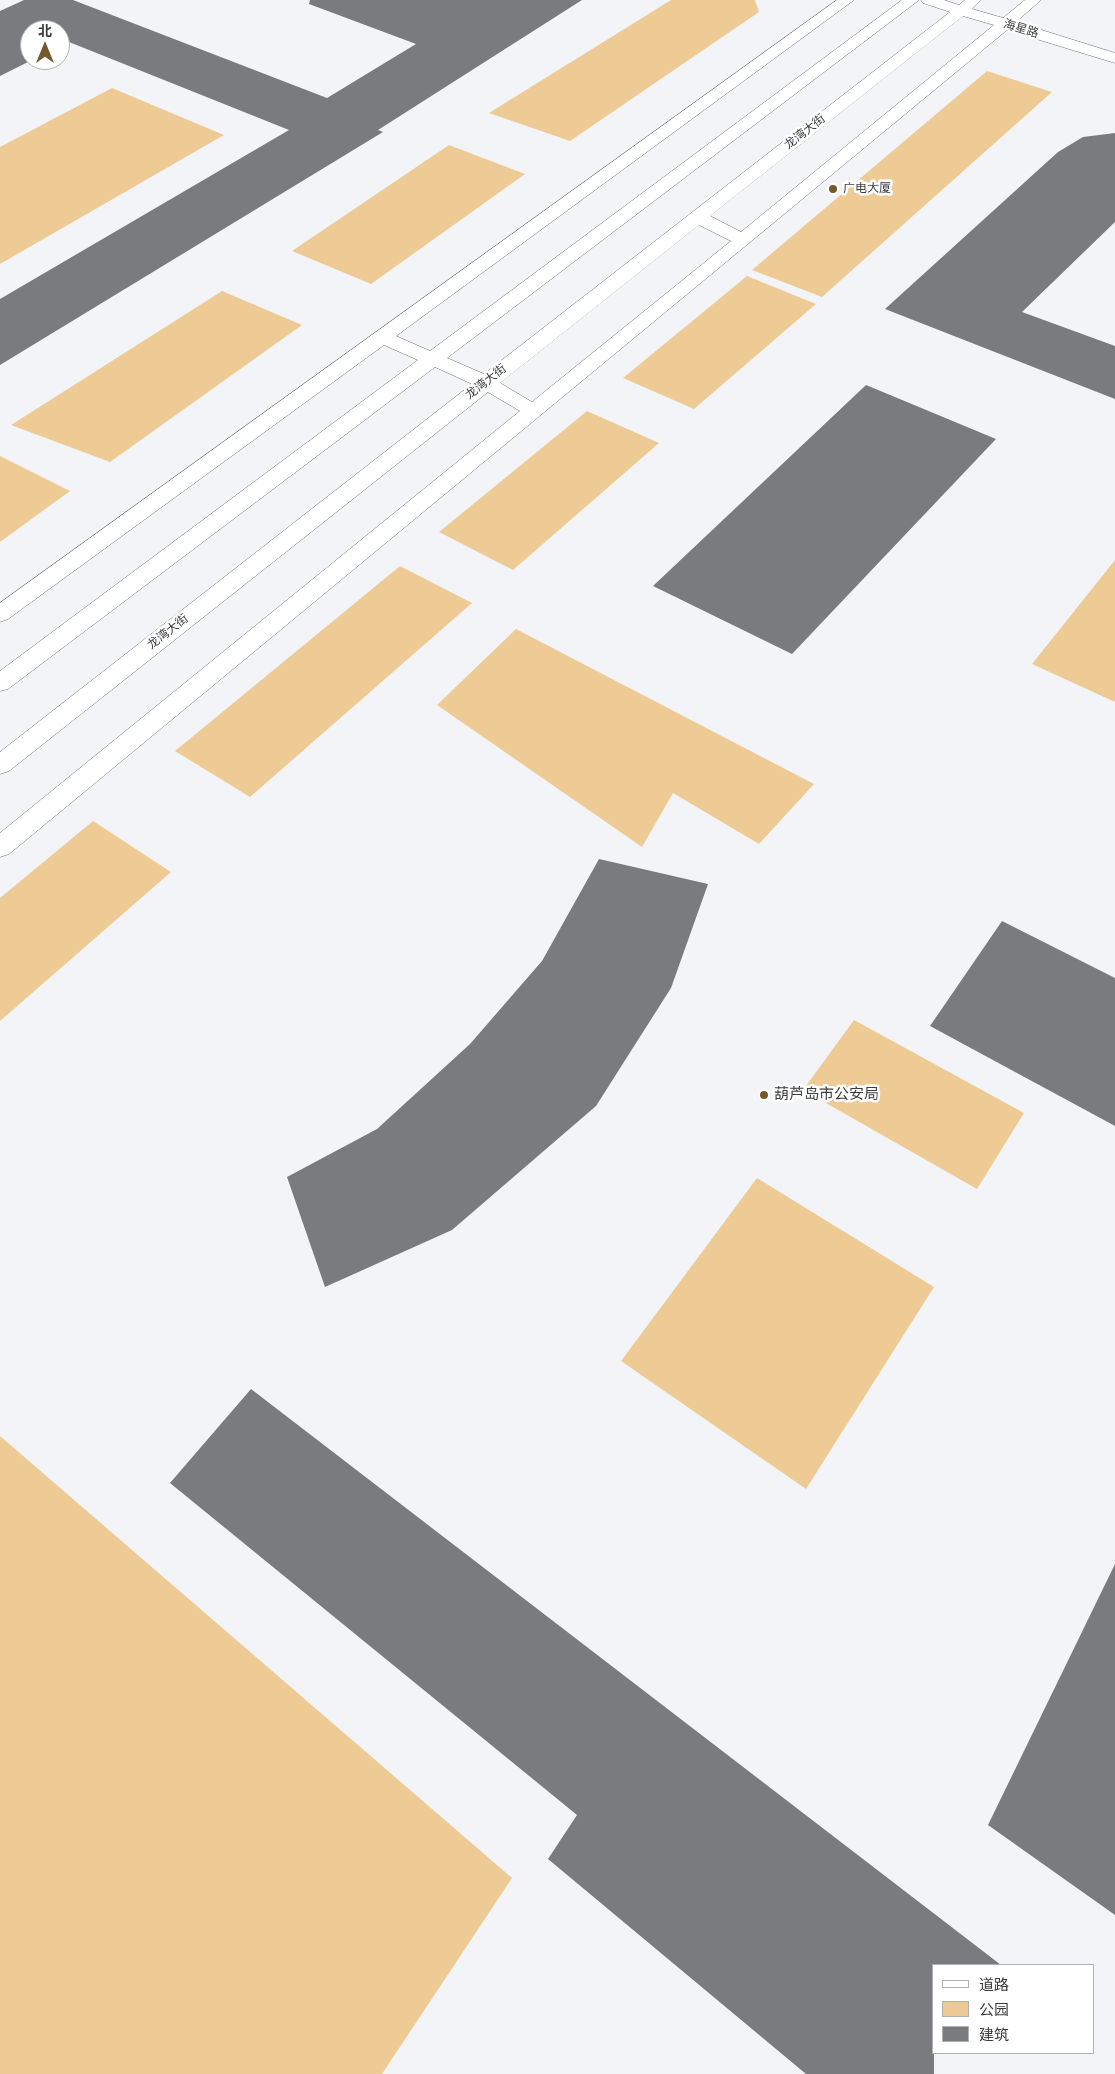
<!DOCTYPE html>
<html>
<head>
<meta charset="utf-8">
<style>
  body { margin:0 }
  #map { position:relative; width:1115px; height:2074px; overflow:hidden; background:#f3f4f8; font-family:"IBM Plex Serif","Noto Sans SC",serif }
  canvas { display:block }
  .legend { position:absolute; left:932px; top:1964px; width:162px; height:90px; box-sizing:border-box; background:#fff; border:1px solid #b1b1b1; margin:0; padding:6px 9px; list-style:none; font-size:15px; color:#3b3c3d }
  .legend li { display:flex; align-items:center; gap:10px; height:25px }
  .legend b { width:25px; border:1px solid #b1b1b1 }
  .north { position:absolute; left:20px; top:20px; width:50px; height:50px; box-sizing:border-box; background:#fff; border:1px solid #b1b1b1; border-radius:50%; rotate:0deg; font-size:14px; font-weight:700; line-height:20px; text-align:center; color:#3b3c3d }
  .north::after { content:''; display:block; margin:auto; width:18px; height:22px; background:#74592b; clip-path:polygon(50% 0,100% 100%,50% 72%,0 100%) }
</style>
</head>
<body>
<div id="map">
<canvas width="1115" height="2074"></canvas>
<ul class="legend">
<li><b style="height:6px;background:#fff"></b>道路</li>
<li><b style="height:14px;background:#eecb95"></b>公园</li>
<li><b style="height:14px;background:#797b7e"></b>建筑</li>
</ul>
<div class="north">北</div>
</div>
<script>
const ctx = document.querySelector('canvas').getContext('2d');
ctx.lineJoin = 'round';
function fill(path, color) { ctx.fillStyle = color; ctx.fill(path, 'evenodd'); }
function trace(path, color, width, dash) { ctx.strokeStyle = color; ctx.lineWidth = width; ctx.lineCap = dash ? 'butt' : 'round'; ctx.setLineDash(dash || []); ctx.stroke(path); }
function label(font, color, halo, rows, align = 'center') {
  ctx.font = font + ' "IBM Plex Serif","Noto Sans SC",serif'; ctx.lineWidth = 5; ctx.setLineDash([]); ctx.textBaseline = 'middle'; ctx.strokeStyle = halo; ctx.fillStyle = color; for (const [text, x, y, turn = 0] of rows) {
    ctx.save(); ctx.translate(x, y); ctx.rotate((+turn || 0) * Math.PI / 180); ctx.textAlign = isNaN(turn) ? turn : align; if (halo) ctx.strokeText(text, 0, 0); ctx.fillText(text, 0, 0); ctx.restore();
  }
}
fill(new Path2D(`
  M671,0H755L759,12L570,141L489,113Z
  M987,71L1052,92L822,297L752,270Z
  M112,88L224,135L0,264V147Z
  M449,145L525,174L371,284L292,251Z
  M747,276L816,304L694,409L623,378Z
  M222,291L302,325L110,462L11,425Z
  M587,411L659,443L513,570L439,532Z
  M0,456L70,491L0,542Z
  M1115,560V702L1032,664Z
  M400,566L472,603L250,797L175,751Z
  M516,629L814,784L759,844L673,793L642,847L437,705Z
  M93,821L171,872L0,1021V898Z
  M854,1020L1024,1113L977,1189L803,1090Z
  M757,1178L934,1287L806,1489L621,1361Z
  M0,1436L512,1878L382,2074H0Z`), '#eecb95');
fill(new Path2D(`
  M24,0H73L327,98L416,44L309,4L310,0H582L378,130L383,132L0,365V299L289,130L69,42L60,46V30H30V60H32L0,76V11Z
  M1115,133V222L1022,312L1115,346V399L885,309L1058,152L1083,137Z
  M866,385L996,439L792,654L653,586Z
  M599,859L708,884L671,988L596,1106L452,1230L325,1287L287,1177L377,1129L470,1044L542,961Z
  M1002,921L1115,978V1126L930,1026Z
  M251,1389L1001,1965H934V2074H806L548,1859L577,1815L170,1483Z
  M1115,1564V1915L988,1825Z`), '#797b7e');
const major = new Path2D(`
  M837,0H854L396,336L430,351L902,0H919L447,358L484,374L950,12L923,3L921,0H944L959,5L965,0H981L972,9L1003,18L1025,0H1041L1016,22L1115,53V63L1007,30L9,854L0,857V833L520,411L488,392L9,771L0,774V752L472,384L435,367L8,689L0,691V671L418,360L384,345L8,619L0,622V603ZM963,16L994,25L741,232L710,216ZM699,225L731,241L532,402L500,383Z`);
trace(major, '#6e7073', 1);
fill(major, '#fff');
for (const [x, y, r, color] of [
  [833,189,5,"#74592b"],
  [764,1095,5,"#74592b"]
]) { const dot = new Path2D(); dot.arc(x, y, r, 0, 2 * Math.PI); ctx.fillStyle = color; ctx.fill(dot); trace(dot, '#fff', 2); }
label('12px', '#3b3c3d', '#fff', [
  ["海星路",1021,29,17],
  ["龙湾大街",805,132,-38],
  ["龙湾大街",486,382,-38],
  ["龙湾大街",168,632,-38]
]);
label('12px', '#3b3c3d', '#fff', [
  ["广电大厦",843,189]
], 'left');
label('15px', '#3b3c3d', '#fff', [
  ["葫芦岛市公安局",774,1095]
], 'left');
</script>
</body>
</html>
